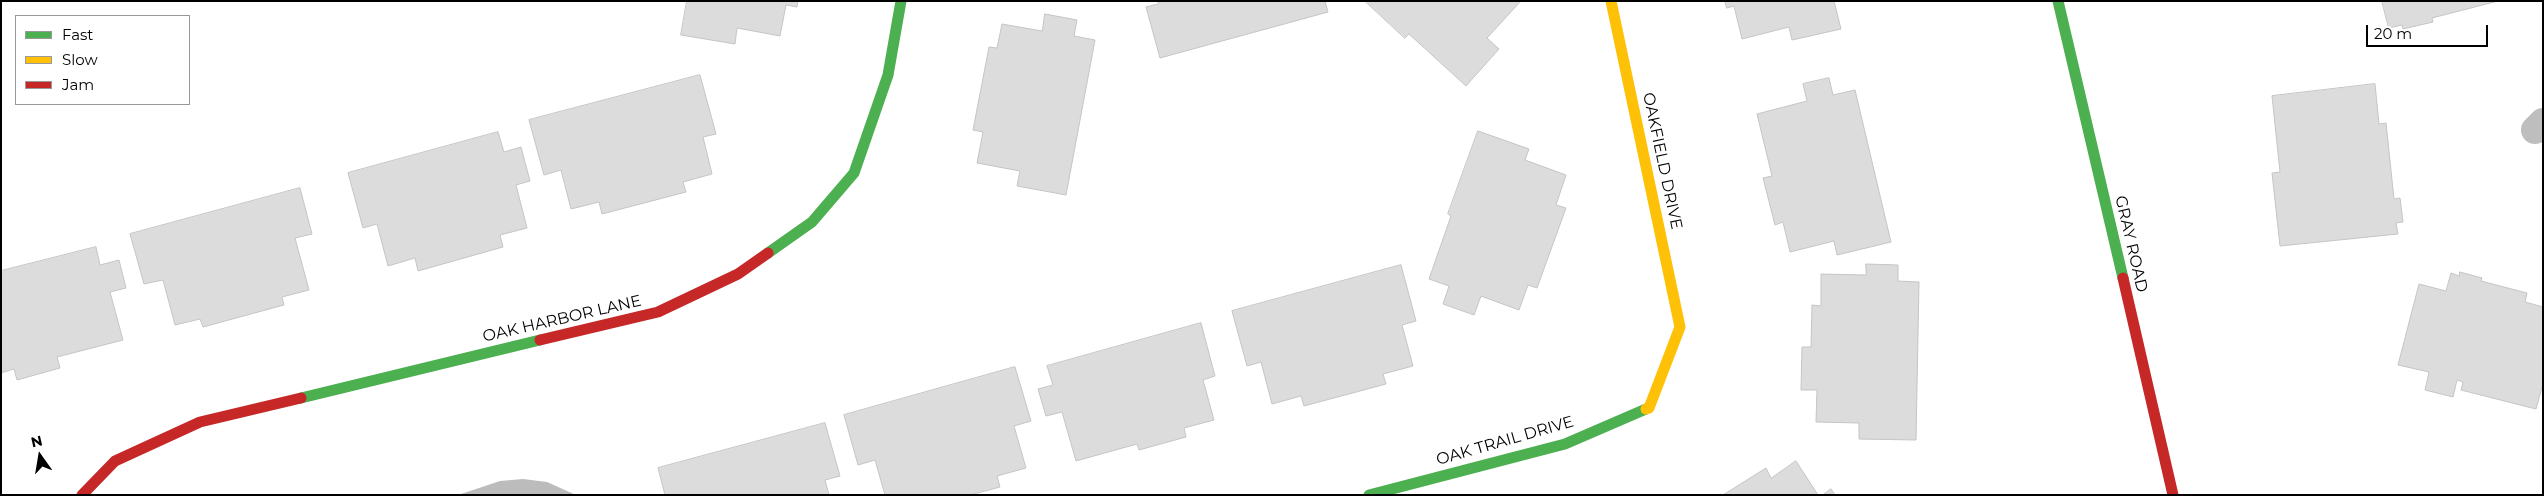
<!DOCTYPE html>
<html>
<head>
<meta charset="utf-8">
<style>
  body { margin:0 }
  #map { position:relative; width:2544px; height:496px; overflow:hidden; background:#fff; font-family:Montserrat,sans-serif }
  canvas { display:block }
  .frame { position:absolute; inset:0; border:2px solid #000; pointer-events:none }
  .legend { position:absolute; left:15px; top:15px; width:175px; height:90px; box-sizing:border-box; background:#fff; border:1px solid #999; margin:0; padding:6px 9px; list-style:none; font-size:15px; color:#000 }
  .legend li { display:flex; align-items:center; gap:10px; height:25px }
  .legend b { width:25px; border:1px solid #999 }
  .north { position:absolute; left:15px; top:431px; width:50px; height:50px; -webkit-text-stroke:4px #fff; paint-order:stroke; rotate:347deg; font-size:14px; font-weight:700; line-height:20px; text-align:center; color:#000 }
  .north::after { content:''; display:block; margin:auto; width:18px; height:22px; background:#000; clip-path:polygon(50% 0,100% 100%,50% 72%,0 100%) }
  .scale { position:absolute; left:2366px; top:25px; width:122px; height:22px; box-sizing:border-box; border:2px solid #000; border-top:0; padding-left:6px; font-size:15px; line-height:18px; white-space:nowrap; color:#000; -webkit-text-stroke:4px #fff; paint-order:stroke }
</style>
</head>
<body>
<div id="map">
<canvas width="2544" height="496"></canvas>
<div class="frame"></div>
<ul class="legend">
<li><b style="height:6px;background:#4caf50"></b>Fast</li>
<li><b style="height:6px;background:#ffc107"></b>Slow</li>
<li><b style="height:6px;background:#c62828"></b>Jam</li>
</ul>
<div class="north">N</div>
<div class="scale">20 m</div>
</div>
<script>
const ctx = document.querySelector('canvas').getContext('2d');
ctx.lineJoin = 'round';
function fill(path, color) { ctx.fillStyle = color; ctx.fill(path, 'evenodd'); }
function trace(path, color, width, dash) { ctx.strokeStyle = color; ctx.lineWidth = width; ctx.lineCap = dash ? 'butt' : 'round'; ctx.setLineDash(dash || []); ctx.stroke(path); }
function label(font, color, halo, rows, align = 'center') {
  ctx.font = font + ' Montserrat,sans-serif'; ctx.lineWidth = 4.5; ctx.setLineDash([]); ctx.textBaseline = 'middle'; ctx.strokeStyle = halo; ctx.fillStyle = color; for (const [text, x, y, turn = 0] of rows) {
    ctx.save(); ctx.translate(x, y); ctx.rotate((+turn || 0) * Math.PI / 180); ctx.textAlign = isNaN(turn) ? turn : align; if (halo) ctx.strokeText(text, 0, 0); ctx.fillText(text, 0, 0); ctx.restore();
  }
}
fill(new Path2D(`
  M523,479L547,482L576,495H458L500,481Z`), '#bcbcbc');
const building = new Path2D(`
  M687,1H798L797,7L786,5L780,36L737,28L735,44L681,35Z
  M1158,1H1325L1328,12L1160,58L1146,7L1158,4Z
  M1365,1H1518L1520,2L1487,38L1499,49L1466,86L1409,34L1405,38Z
  M1725,1H1834L1841,29L1792,40L1789,27L1742,39L1734,6L1727,8Z
  M2382,1H2498L2432,18L2433,22L2403,29L2402,25L2389,28Z
  M1045,14L1077,20L1074,36L1095,40L1066,195L1017,186L1020,171L977,163L983,132L973,130L989,47L997,48L1002,24L1042,31Z
  M700,75L716,134L703,137L712,174L683,182L686,192L602,214L599,202L571,209L561,170L544,175L529,120Z
  M1829,78L1833,95L1855,90L1891,242L1837,255L1834,241L1790,252L1783,222L1775,225L1763,178L1772,176L1757,114L1807,101L1803,84Z
  M2375,84L2379,124L2386,123L2394,199L2400,198L2403,222L2396,223L2398,234L2280,246L2272,173L2280,172L2272,96Z
  M1478,131L1529,149L1525,160L1566,175L1556,205L1566,208L1537,288L1528,285L1519,310L1481,296L1474,315L1443,304L1449,286L1429,279L1451,216L1448,214Z
  M498,132L504,152L521,147L530,181L516,185L527,228L500,235L503,247L418,271L415,258L388,266L377,224L363,228L348,173Z
  M300,188L312,234L295,238L309,290L282,297L284,305L203,327L200,319L175,325L163,280L144,284L130,234Z
  M96,247L100,265L119,260L126,288L110,292L123,340L57,357L60,368L17,380L14,369L1,373V271Z
  M1866,264L1898,265V281L1919,282L1916,440L1859,439V423L1816,422L1817,390H1801L1802,347H1811L1812,305L1821,306V274L1866,275Z
  M1401,265L1416,321L1402,325L1413,366L1383,374L1386,384L1304,406L1301,396L1272,404L1261,362L1247,366L1232,311Z
  M2460,272L2482,278L2481,281L2527,293L2525,302L2543,307V384L2536,409L2461,390L2463,382L2457,380L2453,397L2425,390L2429,372L2398,365L2419,284L2446,291L2451,273L2459,276Z
  M1201,323L1215,376L1203,380L1214,420L1184,428L1186,437L1139,450L1137,444L1076,461L1062,412L1046,416L1038,389L1053,385L1047,366Z
  M1015,367L1031,421L1014,426L1026,468L997,476L1000,487L970,495H885L875,460L858,465L844,415Z
  M825,423L840,476L825,480L829,495H665L658,468Z
  M1796,461L1818,495H1723L1766,468L1771,478Z
  M1831,489L1835,495H1823Z`);
fill(building, '#dcdcdc');
trace(building, '#c5c5c5', 1);
trace(new Path2D(`
  M2535,130L2543,122`), '#bebebe', 28);
trace(new Path2D(`
  M2058,1L2123,278
  M768,253L812,222L854,173L888,75L901,1
  M301,398L540,340
  M1369,495L1565,444L1646,409`), '#4caf50', 11);
trace(new Path2D(`
  M1611,1L1680,327L1649,408L1646,409`), '#ffc107', 11);
trace(new Path2D(`
  M2123,278L2173,495
  M540,340L658,312L738,274L768,253
  M82,495L115,461L200,422L301,398`), '#c62828', 11);
label('16px', '#000', '#fff', [
  ["OAKFIELD DRIVE",1662,161,78],
  ["GRAY ROAD",2131,244,77],
  ["OAK HARBOR LANE",562,319,-13],
  ["OAK TRAIL DRIVE",1505,441,-16]
]);
</script>
</body>
</html>
